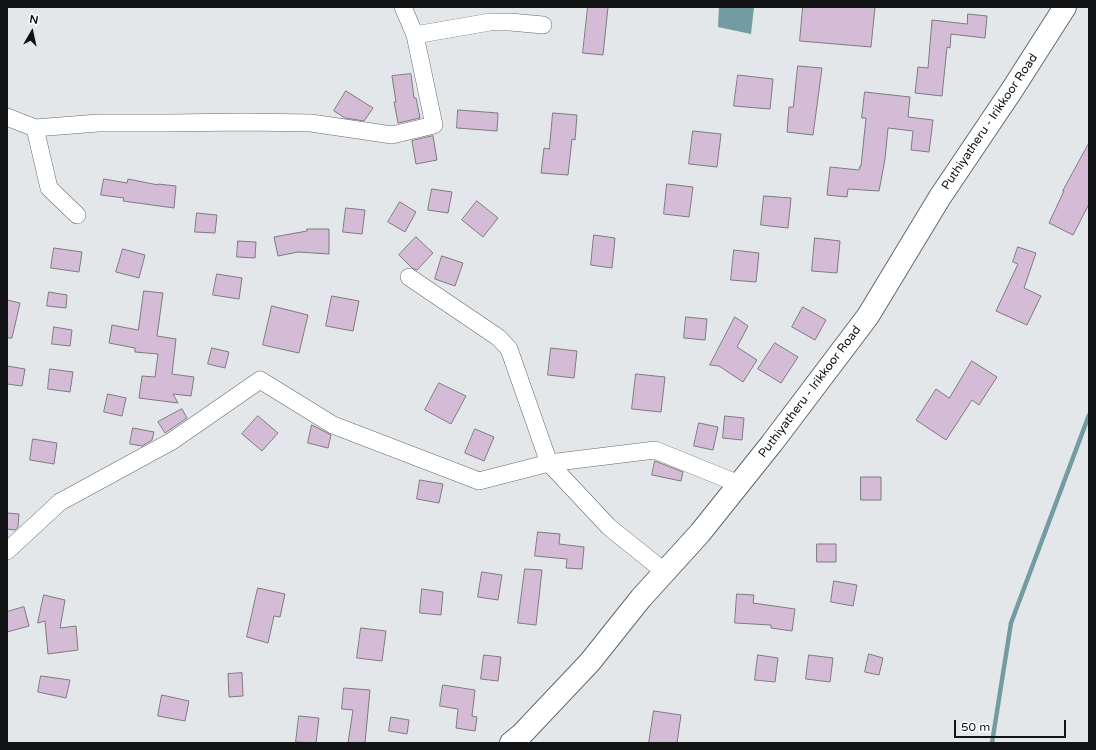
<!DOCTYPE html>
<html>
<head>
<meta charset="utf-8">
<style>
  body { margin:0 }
  #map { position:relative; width:1096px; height:750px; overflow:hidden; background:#e4e7ea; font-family:"Varela Round",sans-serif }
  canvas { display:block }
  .frame { position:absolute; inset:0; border:8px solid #121314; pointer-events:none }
  .north { position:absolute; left:12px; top:12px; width:40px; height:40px; -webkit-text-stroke:3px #fff; paint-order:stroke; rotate:9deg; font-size:11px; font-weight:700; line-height:16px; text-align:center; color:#121314 }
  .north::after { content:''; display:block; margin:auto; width:14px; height:18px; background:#121314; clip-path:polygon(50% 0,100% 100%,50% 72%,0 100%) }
  .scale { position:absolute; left:954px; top:720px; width:112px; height:18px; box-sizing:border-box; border:2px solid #121314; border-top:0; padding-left:5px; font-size:12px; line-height:14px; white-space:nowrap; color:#121314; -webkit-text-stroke:3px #fff; paint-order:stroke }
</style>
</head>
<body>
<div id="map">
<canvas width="1096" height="750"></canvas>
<div class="frame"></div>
<div class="north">N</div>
<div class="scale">50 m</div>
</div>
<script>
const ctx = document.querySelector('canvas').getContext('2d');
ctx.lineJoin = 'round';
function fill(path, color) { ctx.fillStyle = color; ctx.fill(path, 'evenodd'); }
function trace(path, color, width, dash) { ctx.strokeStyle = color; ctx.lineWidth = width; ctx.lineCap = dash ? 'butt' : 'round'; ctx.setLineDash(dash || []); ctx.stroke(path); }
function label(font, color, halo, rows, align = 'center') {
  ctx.font = font + ' "Varela Round",sans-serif'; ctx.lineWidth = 3; ctx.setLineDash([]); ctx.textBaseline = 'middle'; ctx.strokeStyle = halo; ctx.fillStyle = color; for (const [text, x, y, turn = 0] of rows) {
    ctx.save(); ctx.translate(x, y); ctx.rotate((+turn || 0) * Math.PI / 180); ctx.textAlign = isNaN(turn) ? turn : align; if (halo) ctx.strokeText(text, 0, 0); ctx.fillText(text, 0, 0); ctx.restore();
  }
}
fill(new Path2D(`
  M719,7H754L751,34L718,27Z`), '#739ca2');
trace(new Path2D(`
  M992,743L1011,623L1089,415`), '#739ca2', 4.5);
const building = new Path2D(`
  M588,7H608L603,55L583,53Z
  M803,7H875L871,47L800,41Z
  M968,14L987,16L985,38L951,34L950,48L947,47L942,96L915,93L918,67L928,68L932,20L967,24Z
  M798,66L822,68L813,135L787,132L789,107H793Z
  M411,74L414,98H416L420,118L398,123L394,102H396L392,76Z
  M738,75L773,79L770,109L734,106Z
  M346,91L373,108L364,121L345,118L334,111Z
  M865,92L910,97L908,117L933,120L929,152L911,150L913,131L888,128L885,159L879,191L848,189L847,197L827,195L830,167L859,170L860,166H861L866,118H862Z
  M458,110L498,113L497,131L457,128Z
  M553,113L577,115L575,140L572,139L568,175L541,173L544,148L549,149Z
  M693,131L721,134L717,167L689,164Z
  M433,136L437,160L416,164L412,141Z
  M1089,143V204L1073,235L1049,223L1064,191H1063Z
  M104,179L127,183L128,179L158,185V184L176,186L174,208L123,201L124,198L101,195Z
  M667,184L693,187L689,217L664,214Z
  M432,189L452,192L448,213L428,210Z
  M764,196L791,198L788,228L761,225Z
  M477,201L498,218L483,237L462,220Z
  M400,202L416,212L405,232L388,222Z
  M346,208L365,210L362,234L343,232Z
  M197,213L217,215L215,233L195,232Z
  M307,229H329V254L298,252L278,256L274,237L307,231Z
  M594,235L615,238L612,268L591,265Z
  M416,237L433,253L417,270L412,268L399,255Z
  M815,238L840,241L837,273L812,271Z
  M238,241L256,242L255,258L237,257Z
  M1018,247L1036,253L1024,288L1041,296L1027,325L996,311L1018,264L1013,262Z
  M54,248L82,252L79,272L51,268Z
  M123,249L145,255L139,278L116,272Z
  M734,250L759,253L756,282L731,280Z
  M442,256L463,263L455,286L435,279Z
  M217,274L242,278L239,299L213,295Z
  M144,291L163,293L157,336L176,339L172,374L194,377L191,396L173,394L178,403L139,398L142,376L155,377L158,354L135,352V348L109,343L112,325L138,330Z
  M49,292L67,295L66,308L47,306Z
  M332,296L359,301L353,331L326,326Z
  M7,300L20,303L12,338H7Z
  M272,306L308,315L299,353L263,345Z
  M803,307L826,320L815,340L792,327Z
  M686,317L707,319L705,340L684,338Z
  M735,317L748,326L737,347L757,360L743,382L719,366L710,365Z
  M54,327L72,330L70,346L52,344Z
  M775,343L798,357L781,383L758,369Z
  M212,348L229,352L225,368L208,364Z
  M551,348L577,351L574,378L548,375Z
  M972,361L997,377L979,405L972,400L946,440L916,420L936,389L949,398Z
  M7,366L25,369L22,386L7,384Z
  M50,369L73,372L70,392L48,389Z
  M636,374L665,377L661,412L632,409Z
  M439,383L466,396L451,424L425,410Z
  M108,394L126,398L122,416L104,412Z
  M182,409L187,418L165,433L158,422Z
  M258,416L278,433L262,451L242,434Z
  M725,416L744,418L742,440L723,438Z
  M699,423L718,427L713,450L694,446Z
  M312,425L331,435L328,448L308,443Z
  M133,428L154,432L152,440L142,446L130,444Z
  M475,429L494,437L484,461L465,453Z
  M33,439L57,443L54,464L30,460Z
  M655,461L683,472L681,481L652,475Z
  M861,477H881V500H861Z
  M420,480L443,484L439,503L417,499Z
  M7,513L19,514L18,527L15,530L7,529Z
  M538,532L560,534L559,544L584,547L582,569L566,568L567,559L535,556Z
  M817,544H836V562H817Z
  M525,569L542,570L536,625L518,623Z
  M482,572L502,575L498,600L478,597Z
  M834,581L857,585L853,606L831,602Z
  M258,588L285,594L280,617L274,616L268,643L247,637Z
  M422,589L443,592L441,615L420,613Z
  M737,594L754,595L753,603L795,609L792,631L771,628V625L735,623Z
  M44,595L65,600L60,628L76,626L78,650L48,654L45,621L38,623Z
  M24,607L29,626L7,632V612Z
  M361,628L386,631L382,661L357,658Z
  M869,654L883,658L879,675L865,672Z
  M484,655L501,657L498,681L481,679Z
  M758,655L778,658L775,682L755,680Z
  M809,655L833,658L830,682L806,679Z
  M242,673L243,696L229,697L228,674Z
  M41,676L70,680L66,698L38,692Z
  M443,685L475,690L472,716L477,717L475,731L456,728L458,709L440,706Z
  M344,688L370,690L365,743H348L353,710L342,709Z
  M162,695L189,701L185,721L158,716Z
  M654,711L681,715L677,743H649Z
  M299,716L319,718L316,743L296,742Z
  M391,717L409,720L407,734L389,731Z`);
fill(building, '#d4bcd7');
trace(building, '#7e7b7e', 1);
const minor = new Path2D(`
  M415,35L490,22H510L543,25
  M7,117L35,128L98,123H168L244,122L311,123L392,135L434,125L415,35L403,7
  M35,128L49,188L77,215
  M409,277L499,338L509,349L549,463L609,527L665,572
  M7,551L60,502L172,441L260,380L333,425L479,481L549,463L655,450L739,484`);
const secondary = new Path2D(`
  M511,743L522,734L590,662L641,598L700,533L772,443L868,316L940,197L1012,90L1065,7`);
trace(minor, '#66686b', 18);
trace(secondary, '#66686b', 24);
trace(minor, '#fff', 17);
trace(secondary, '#fff', 22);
label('12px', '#121314', '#fff', [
  ["Puthiyatheru - Irikkoor Road",990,122,-56],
  ["Puthiyatheru - Irikkoor Road",810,392,-53]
]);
</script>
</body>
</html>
